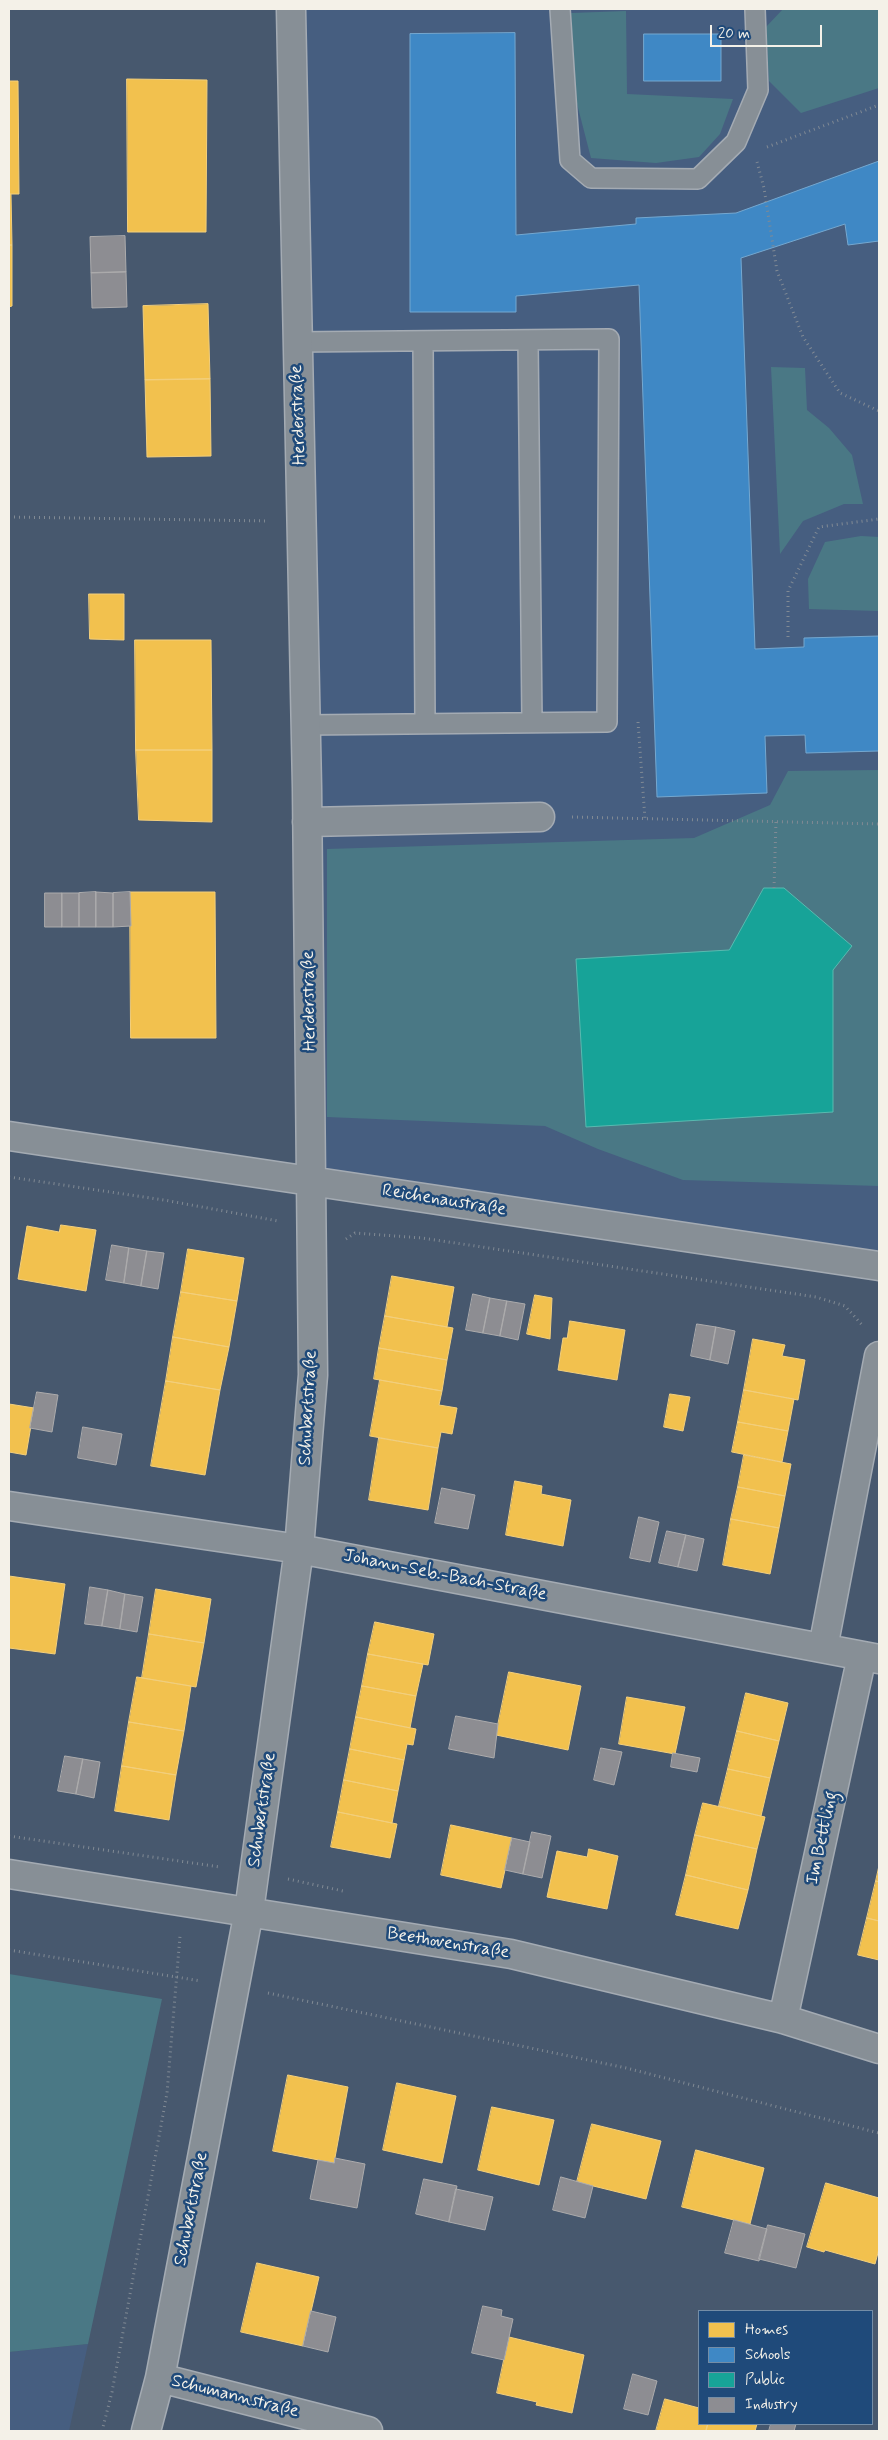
<!DOCTYPE html>
<html>
<head>
<meta charset="utf-8">
<style>
  body { margin:0 }
  #map { position:relative; width:888px; height:2440px; overflow:hidden; background:#47586e; font-family:Mynerve,sans-serif }
  canvas { display:block }
  .frame { position:absolute; inset:0; border:10px solid #f4f1e8; pointer-events:none }
  .legend { position:absolute; left:698px; top:2310px; width:175px; height:115px; box-sizing:border-box; background:#1f4a7a; border:1px solid #748da6; margin:0; padding:6px 9px; list-style:none; font-size:15px; color:#f4f1e8 }
  .legend li { display:flex; align-items:center; gap:10px; height:25px }
  .legend b { width:25px; border:1px solid #748da6 }
  .scale { position:absolute; left:710px; top:25px; width:112px; height:22px; box-sizing:border-box; border:2px solid #f4f1e8; border-top:0; padding-left:6px; font-size:15px; line-height:18px; white-space:nowrap; color:#f4f1e8; -webkit-text-stroke:4px #1f4a7a; paint-order:stroke }
</style>
</head>
<body>
<div id="map">
<canvas width="888" height="2440"></canvas>
<div class="frame"></div>
<ul class="legend">
<li><b style="height:14px;background:#f2c14e"></b>Homes</li>
<li><b style="height:14px;background:#3f88c5"></b>Schools</li>
<li><b style="height:14px;background:#17a398"></b>Public</li>
<li><b style="height:14px;background:#8d8d92"></b>Industry</li>
</ul>
<div class="scale">20 m</div>
</div>
<script>
const ctx = document.querySelector('canvas').getContext('2d');
ctx.lineJoin = 'round';
function fill(path, color) { ctx.fillStyle = color; ctx.fill(path, 'evenodd'); }
function trace(path, color, width, dash) { ctx.strokeStyle = color; ctx.lineWidth = width; ctx.lineCap = dash ? 'butt' : 'round'; ctx.setLineDash(dash || []); ctx.stroke(path); }
function label(font, color, halo, rows, align = 'center') {
  ctx.font = font + ' Mynerve,sans-serif'; ctx.lineWidth = 5; ctx.setLineDash([]); ctx.textBaseline = 'middle'; ctx.strokeStyle = halo; ctx.fillStyle = color; for (const [text, x, y, turn = 0] of rows) {
    ctx.save(); ctx.translate(x, y); ctx.rotate((+turn || 0) * Math.PI / 180); ctx.textAlign = isNaN(turn) ? turn : align; if (halo) ctx.strokeText(text, 0, 0); ctx.fillText(text, 0, 0); ctx.restore();
  }
}
fill(new Path2D(`
  M291,9H879V1266L312,1181Z
  M88,2344L69,2431H9V2352Z`), '#465e80');
fill(new Path2D(`
  M783,9H879V88L801,113L769,81L766,27Z
  M626,11L627,94L733,99L720,134L699,157L656,163L591,158L576,100L571,13Z
  M771,367L805,368L807,410L829,428L852,455L863,504H844L803,521L780,554Z
  M861,536L879,537V611L809,609L808,579L825,542Z
  M879,770V1186L683,1180L598,1149L545,1126L327,1117V849L694,838L770,805L788,771Z
  M9,1974L162,1999L88,2344L9,2352Z`), '#4a7885');
const homes = new Path2D(`
  M127,79L207,80L206,232H128Z
  M9,81H18L19,194H9Z
  M9,194H11L12,245H9Z
  M9,245H12V306L9,307Z
  M208,304L210,379L145,380L143,306Z
  M210,379L211,456L147,457L145,380Z
  M89,594H124V640L90,639Z
  M135,640H211L212,750H136Z
  M136,750H212V822L139,820Z
  M130,892H215L216,1038H131Z
  M61,1225L96,1230L86,1291L18,1279L27,1226L59,1232Z
  M188,1249L244,1258L237,1301L181,1292Z
  M392,1276L454,1287L447,1327L385,1316Z
  M181,1292L237,1301L229,1347L173,1337Z
  M535,1295L552,1298L550,1339L527,1334Z
  M385,1316L453,1328L447,1360L379,1348Z
  M570,1321L625,1330L617,1380L558,1370L563,1338H567Z
  M173,1337L229,1347L220,1390L166,1381Z
  M753,1339L785,1345L782,1356L805,1360L798,1400L744,1390Z
  M379,1348L447,1360L442,1391L374,1379Z
  M380,1380L442,1391L439,1405L457,1408L452,1434L441,1432L438,1448L370,1436Z
  M166,1381L220,1390L205,1475L151,1466Z
  M744,1390L794,1399L788,1431L738,1422Z
  M670,1394L690,1397L683,1431L664,1427Z
  M9,1404L34,1408L26,1455L9,1452Z
  M738,1422L788,1431L782,1462L732,1452Z
  M379,1438L438,1448L428,1510L369,1500Z
  M744,1455L791,1464L785,1496L738,1487Z
  M515,1481L542,1486L541,1494L571,1500L563,1546L506,1535Z
  M738,1487L785,1496L779,1528L731,1519Z
  M731,1519L779,1528L770,1574L723,1565Z
  M9,1576L65,1584L55,1654L9,1648Z
  M156,1589L211,1599L204,1643L149,1634Z
  M375,1622L434,1634L428,1665L368,1654Z
  M149,1634L204,1643L196,1687L142,1678Z
  M368,1654L423,1664L416,1696L362,1686Z
  M509,1672L581,1686L568,1750L496,1735Z
  M137,1677L191,1686L184,1731L129,1722Z
  M362,1686L416,1696L410,1728L356,1717Z
  M746,1693L788,1703L779,1741L737,1731Z
  M627,1697L685,1707L675,1754L619,1744Z
  M356,1717L416,1729L413,1745L407,1744L404,1760L350,1749Z
  M129,1722L184,1731L176,1775L122,1766Z
  M737,1731L779,1741L770,1778L728,1769Z
  M350,1749L404,1760L398,1791L344,1780Z
  M122,1766L176,1775L169,1820L115,1811Z
  M728,1769L770,1778L761,1816L719,1806Z
  M344,1780L398,1791L392,1823L338,1812Z
  M703,1803L765,1817L757,1849L695,1835Z
  M338,1812L397,1824L390,1858L331,1847Z
  M451,1825L512,1838L501,1888L441,1875Z
  M695,1835L757,1849L748,1890L686,1875Z
  M589,1849L618,1856L607,1909L547,1897L557,1851L587,1857Z
  M879,1866V1882L876,1881Z
  M686,1875L748,1890L738,1929L676,1915Z
  M876,1881L879,1882V1921L867,1918Z
  M867,1918L879,1921V1960L858,1955Z
  M288,2075L348,2087L334,2163L273,2151Z
  M397,2083L456,2096L442,2163L383,2150Z
  M492,2107L554,2120L539,2185L478,2170Z
  M592,2124L661,2141L646,2199L577,2182Z
  M696,2150L764,2168L750,2224L682,2207Z
  M826,2183L879,2198V2249L875,2264L825,2250L824,2252L807,2247Z
  M257,2263L319,2277L303,2346L241,2332Z
  M509,2337L584,2355L572,2413L536,2405L537,2402L497,2393Z
  M665,2399L699,2408V2424H708L706,2431H656Z
  M708,2424H757L755,2431H706Z`);
fill(homes, '#f2c14e');
trace(homes, '#f3cf7c', 1);
const schools = new Path2D(`
  M515,33L516,235L636,224V218L736,213L879,161V241L848,245L845,224L741,258L755,649L804,647V638L879,636V751L806,753L805,735L765,736L767,793L657,797L639,285L516,296V312H410V34Z
  M644,34H721V81H644Z`);
fill(schools, '#3f88c5');
trace(schools, '#75a8d0', 1);
const public = new Path2D(`
  M764,888H784L852,946L833,970V1112L586,1127L576,959L729,950Z`);
fill(public, '#17a398');
trace(public, '#59bab0', 1);
const industry = new Path2D(`
  M125,236L126,272L91,273L90,237Z
  M126,272L127,307L92,308L91,273Z
  M96,892L113,893V927H96Z
  M96,892V927H79V893Z
  M130,892L131,926L113,927V893Z
  M45,893H62V927H45Z
  M62,893H79V927H62Z
  M112,1245L129,1248L124,1283L106,1280Z
  M129,1248L147,1251L141,1286L124,1283Z
  M147,1251L164,1253L158,1289L141,1286Z
  M473,1294L490,1298L483,1333L466,1330Z
  M490,1298L507,1301L500,1336L483,1333Z
  M507,1301L525,1304L518,1340L500,1336Z
  M697,1324L716,1327L710,1360L691,1356Z
  M716,1327L735,1331L728,1364L710,1360Z
  M37,1392L58,1395L52,1432L30,1428Z
  M83,1427L122,1434L116,1465L78,1458Z
  M442,1488L475,1495L468,1529L435,1523Z
  M639,1517L659,1522L650,1562L630,1558Z
  M667,1531L686,1535L678,1567L659,1563Z
  M686,1535L704,1539L697,1571L678,1567Z
  M90,1587L108,1590L102,1626L85,1624Z
  M108,1590L125,1594L120,1629L102,1626Z
  M125,1594L143,1597L137,1632L120,1629Z
  M456,1716L498,1724L494,1758L449,1749Z
  M601,1748L622,1752L614,1785L594,1780Z
  M673,1753L700,1758L697,1772L671,1767Z
  M65,1756L83,1759L76,1794L58,1791Z
  M83,1759L100,1762L94,1798L76,1794Z
  M532,1832L551,1836L542,1878L523,1874Z
  M512,1838L530,1842L523,1874L505,1870Z
  M335,2158L365,2164L357,2208L310,2199L318,2160L334,2163Z
  M561,2177L593,2186L585,2218L553,2210Z
  M424,2179L457,2186L449,2222L416,2214Z
  M456,2189L493,2197L485,2230L449,2222Z
  M734,2220L767,2229L759,2261L725,2253Z
  M768,2225L805,2234L796,2268L759,2259Z
  M483,2306L502,2310L501,2316L513,2319L504,2360L472,2353Z
  M311,2311L336,2317L328,2352L303,2346Z
  M633,2374L657,2381L648,2415L624,2409Z
  M771,2424H796L794,2431H769Z`);
fill(industry, '#8d8d92');
trace(industry, '#acabac', 1);
const lane = new Path2D(`
  M560,9L570,160L591,178L698,179L736,142L758,90L755,9
  M528,340L532,722
  M423,341L425,723
  M297,342L609,339L607,722L305,725`);
const street = new Path2D(`
  M307,822L540,817
  M9,1136L879,1266
  M9,1506L299,1549L879,1659
  M823,1648L879,1356
  M9,1874L511,1954L783,2019L879,2049
  M783,2019L862,1656
  M160,2378L368,2431
  M146,2431L160,2378L249,1911L299,1549L313,1375L307,788L291,9`);
trace(lane, '#a4abb3', 22);
trace(street, '#a4abb3', 31);
trace(new Path2D(`
  M767,147L879,105
  M757,162L764,188L777,271L803,337L840,393L879,411
  M9,517L269,521
  M788,637V591L819,527L879,519
  M638,722L645,819
  M572,817L879,824
  M774,888L776,821
  M9,1177L164,1200L278,1221
  M346,1239L355,1233L422,1238L816,1297L845,1306L863,1326
  M9,1836L220,1867
  M288,1879L343,1891
  M9,1950L201,1981
  M268,1993L626,2068L879,2133
  M102,2431L112,2392L167,2093L180,1936`), '#818a94', 3, [1, 4]);
trace(lane, '#878f96', 19);
trace(street, '#878f96', 28);
label('18px', '#f4f1e8', '#1f4a7a', [
  ["Herderstraße",299,415,-92],
  ["Herderstraße",310,1001,-91],
  ["Reichenaustraße",444,1201,9],
  ["Schubertstraße",309,1408,-87],
  ["Johann-Seb.-Bach-Straße",445,1576,11],
  ["Schubertstraße",263,1810,-82],
  ["Im Bettling",823,1838,-78],
  ["Beethovenstraße",448,1944,9],
  ["Schubertstraße",192,2209,-79],
  ["Schumannstraße",235,2397,14]
]);
</script>
</body>
</html>
